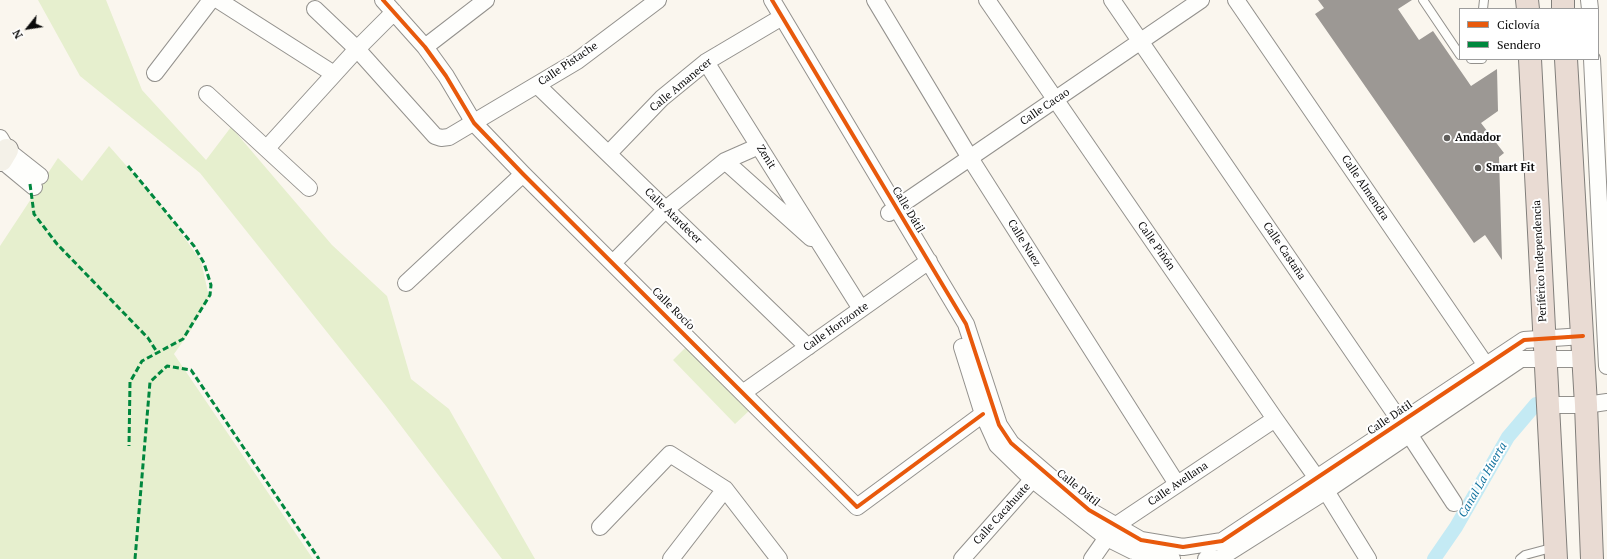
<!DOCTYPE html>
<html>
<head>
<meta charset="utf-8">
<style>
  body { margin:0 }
  #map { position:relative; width:1607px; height:559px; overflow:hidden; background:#faf6ee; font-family:"PT Serif",serif }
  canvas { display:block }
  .legend { position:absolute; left:1459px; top:8px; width:140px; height:52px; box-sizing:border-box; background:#fff; border:1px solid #9d9d9d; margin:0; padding:5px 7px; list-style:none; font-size:12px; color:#0b0b0b }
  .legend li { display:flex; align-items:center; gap:8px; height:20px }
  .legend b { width:20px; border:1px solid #9d9d9d }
  .north { position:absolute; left:8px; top:8px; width:40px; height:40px; -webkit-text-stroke:3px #fff; paint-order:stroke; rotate:240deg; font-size:11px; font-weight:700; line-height:16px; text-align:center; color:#0b0b0b }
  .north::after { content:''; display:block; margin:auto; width:14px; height:18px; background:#0b0b0b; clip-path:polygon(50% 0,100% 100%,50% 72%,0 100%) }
</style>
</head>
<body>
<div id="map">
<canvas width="1607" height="559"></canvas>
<ul class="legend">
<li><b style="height:5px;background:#e8590c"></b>Ciclovía</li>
<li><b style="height:5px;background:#00873e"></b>Sendero</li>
</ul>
<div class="north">N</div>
</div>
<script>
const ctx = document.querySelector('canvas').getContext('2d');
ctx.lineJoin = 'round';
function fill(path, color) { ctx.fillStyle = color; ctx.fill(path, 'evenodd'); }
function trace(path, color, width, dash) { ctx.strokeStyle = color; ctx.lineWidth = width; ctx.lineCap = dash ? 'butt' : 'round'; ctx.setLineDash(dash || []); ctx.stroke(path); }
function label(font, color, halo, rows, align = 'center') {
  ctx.font = font + ' "PT Serif",serif'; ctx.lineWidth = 4; ctx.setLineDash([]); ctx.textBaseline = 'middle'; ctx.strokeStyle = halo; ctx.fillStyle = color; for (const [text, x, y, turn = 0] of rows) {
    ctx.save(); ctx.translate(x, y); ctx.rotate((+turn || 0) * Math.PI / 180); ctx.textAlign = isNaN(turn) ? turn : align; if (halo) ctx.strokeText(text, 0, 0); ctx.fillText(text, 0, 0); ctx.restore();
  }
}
fill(new Path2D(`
  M38,0H106L142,90L206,160L231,127L332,245L387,296L411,379L449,409L535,559H502L386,406L200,173L80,76Z
  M109,146L161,205L201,261L209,297L189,333L174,354L313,559H0V246L58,158L82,181Z
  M688,345L751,409L735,424L673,360Z`), '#e6efce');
trace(new Path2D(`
  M1434,559L1456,527L1508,437L1536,404`), '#c4eaf4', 14);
fill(new Path2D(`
  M1318,0H1412L1398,9L1419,40L1433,31L1471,86L1497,69L1498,111L1481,123L1504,153L1499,157L1502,260L1485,235L1474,243L1315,14L1324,8Z`), '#9c9894');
const lane = new Path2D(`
  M1423,0L1460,55
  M1483,9L1484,0
  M1471,59H1482
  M1520,559L1525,555L1555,547`);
const street = new Path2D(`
  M218,0L334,74
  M383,0L425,47L446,76L474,123L523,174L857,507L983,414
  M772,0L966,324L999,425L1011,443L1089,510L1141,540L1183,547L1222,541L1524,340L1583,336
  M875,0L970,158L1177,484
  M987,0L1275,419L1326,491L1368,559
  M1112,0L1409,434L1454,503
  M1236,0L1494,377
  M1589,0L1590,9
  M315,9L357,49L435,136L441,138L449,137L577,61L658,0
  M425,47L486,0
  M1592,59L1607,366
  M706,62L861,309
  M155,73L211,0
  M537,85L808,347
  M207,94L309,188
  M0,138L7,150L40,176
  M267,148L357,49L394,12
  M609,153L662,98L706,62L782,17
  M0,159L34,187
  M725,161L811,238
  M889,213L1201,0
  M613,263L666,209L725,161L759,146
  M406,283L523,174
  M962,347L983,414L997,445L1033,480L1107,538L1133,551L1172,559
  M744,392L929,261
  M1548,405H1586L1607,402
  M600,527L670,454L725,489L779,559
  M671,559L725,489
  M962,559L1039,472
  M1092,559L1115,526L1275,419
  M1206,559L1220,558L1326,491L1521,359H1584`);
const secondary = new Path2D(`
  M1,160L7,150`);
const highway = new Path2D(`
  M1527,0L1528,9
  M1563,0V9
  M1530,59L1556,559
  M1566,59L1586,405L1592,559`);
trace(lane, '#93918d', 10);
trace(street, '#93918d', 18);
trace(secondary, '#898784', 24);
trace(highway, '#807e7a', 24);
trace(lane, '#fefefc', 8);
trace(street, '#fefefc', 16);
trace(secondary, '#f4f1e8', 22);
trace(highway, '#e9dbd3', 22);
trace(new Path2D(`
  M128,166L194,246L204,263L211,285L210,295L183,339L142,361L130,382L129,446
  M30,184L34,214L57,244L148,338L157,352
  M135,559L150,382L167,366L191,370L319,559`), '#00873e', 3, [6, 3]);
trace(new Path2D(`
  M383,0L425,47L446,76L474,123L523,174L857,507L983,414
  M772,0L966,324L999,425L1011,443L1089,510L1141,540L1183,547L1222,541L1524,340L1583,336`), '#e8590c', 4);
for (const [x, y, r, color] of [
  [1447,138,4,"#5f5d5a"],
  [1478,168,4,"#5f5d5a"]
]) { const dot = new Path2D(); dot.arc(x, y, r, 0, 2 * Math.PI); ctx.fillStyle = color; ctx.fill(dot); trace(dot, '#fff', 1.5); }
label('11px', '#0b0b0b', '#fff', [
  ["Calle Pistache",568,64,-34],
  ["Calle Amanecer",681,85,-40],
  ["Calle Cacao",1045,107,-34],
  ["Zenit",766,157,58],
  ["Calle Almendra",1365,188,56],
  ["Calle Dátil",908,210,59],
  ["Calle Atardecer",673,216,44],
  ["Calle Nuez",1024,243,58],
  ["Calle Piñón",1156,246,55],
  ["Calle Castaña",1284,251,56],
  ["Periférico Independencia",1540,261,-93],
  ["Calle Rocío",673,309,45],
  ["Calle Horizonte",836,327,-35],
  ["Calle Dátil",1390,418,-34],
  ["Calle Avellana",1178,484,-34],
  ["Calle Dátil",1078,488,39],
  ["Calle Cacahuate",1002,514,-48]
]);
label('bold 11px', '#0b0b0b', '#fff', [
  ["Andador",1455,138],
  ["Smart Fit",1486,168]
], 'left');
label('italic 12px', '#12739f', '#fff', [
  ["Canal La Huerta",1483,480,-60]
]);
</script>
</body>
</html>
